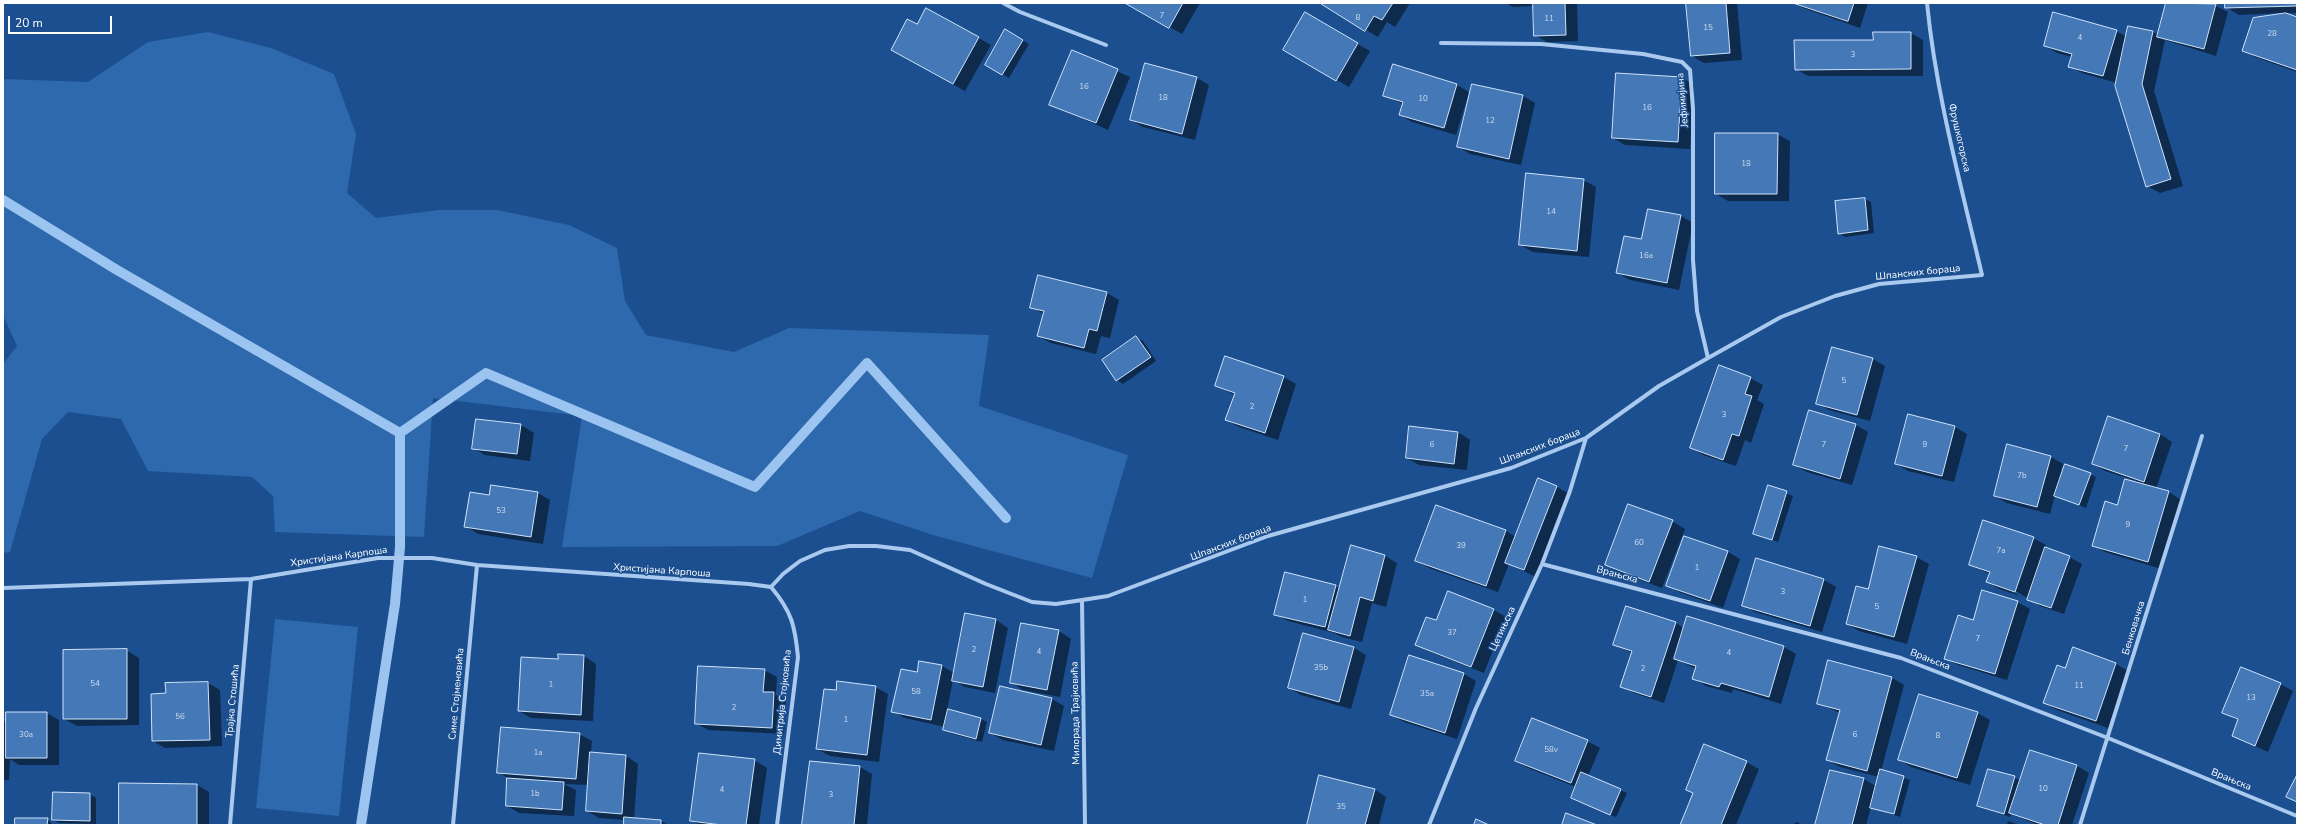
<!DOCTYPE html>
<html>
<head>
<meta charset="utf-8">
<style>
  body { margin:0 }
  #map { position:relative; width:2300px; height:828px; overflow:hidden; background:#1b4f8f; font-family:"Nunito Sans",sans-serif }
  canvas { display:block }
  .frame { position:absolute; inset:0; border:4px solid #fff; pointer-events:none }
  .scale { position:absolute; left:8px; top:16px; width:104px; height:18px; box-sizing:border-box; border:2px solid #fff; border-top:0; padding-left:5px; font-size:12px; line-height:14px; white-space:nowrap; color:#fff; -webkit-text-stroke:3px #1b4f8f; paint-order:stroke }
</style>
</head>
<body>
<div id="map">
<canvas width="2300" height="828"></canvas>
<div class="frame"></div>
<div class="scale">20 m</div>
</div>
<script>
const ctx = document.querySelector('canvas').getContext('2d');
ctx.lineJoin = 'round';
function fill(path, color) { ctx.fillStyle = color; ctx.fill(path, 'evenodd'); }
function trace(path, color, width, dash) { ctx.strokeStyle = color; ctx.lineWidth = width; ctx.lineCap = dash ? 'butt' : 'round'; ctx.setLineDash(dash || []); ctx.stroke(path); }
function label(font, color, halo, rows, align = 'center') {
  ctx.font = font + ' "Nunito Sans",sans-serif'; ctx.lineWidth = 3; ctx.setLineDash([]); ctx.textBaseline = 'middle'; ctx.strokeStyle = halo; ctx.fillStyle = color; for (const [text, x, y, turn = 0] of rows) {
    ctx.save(); ctx.translate(x, y); ctx.rotate((+turn || 0) * Math.PI / 180); ctx.textAlign = isNaN(turn) ? turn : align; if (halo) ctx.strokeText(text, 0, 0); ctx.fillText(text, 0, 0); ctx.restore();
  }
}
fill(new Path2D(`
  M208,32L271,48L334,74L356,134L347,193L376,218L439,210H497L569,225L617,248L625,301L646,335L734,352L789,328L989,335L979,406L1128,455L1092,578L933,535L860,511L777,546L562,547L582,416L433,398L424,537L275,532L273,496L252,477L148,471L121,419L68,412L42,439L10,552L3,553V364L17,346L3,315V79L88,82L148,42Z
  M275,619L358,627L339,816L256,808Z`), '#2e69ad');
fill(new Path2D(`
  M1127,3H1200L1182,34Z
  M1322,3H1410L1395,27L1387,22L1378,37Z
  M1506,3H1577L1578,41L1547,42L1535,35L1534,6L1513,7Z
  M1687,3H1737L1742,60L1704,63L1692,56Z
  M1793,3H1868L1860,28L1803,8Z
  M2167,3H2210L2228,12L2216,56L2165,40L2154,91L2183,186L2160,193L2147,186L2117,83L2082,73L2069,66L2072,57L2057,53L2045,46L2116,31L2127,37L2129,27L2153,32L2159,35Z
  M2226,3H2297V13H2284L2297,18V72L2255,57L2243,50L2281,13L2239,15L2226,7Z
  M927,9L991,45L965,91L904,57Z
  M1305,14L1370,51L1349,87L1284,49Z
  M1006,30L1029,44L1009,78L986,64Z
  M1910,33L1923,40V76H1808L1796,69L1874,41Z
  M1073,52L1130,77L1108,130L1051,104Z
  M1197,78L1209,85L1195,140L1143,127L1131,120Z
  M1682,78L1694,85L1690,149L1625,145L1613,138Z
  M1457,85L1469,92L1456,135L1412,122L1400,115L1403,104L1384,95Z
  M1523,96L1535,103L1521,165L1470,154L1458,147Z
  M1777,134L1790,141L1789,201H1728L1716,194Z
  M1583,180L1596,187L1589,257L1533,252L1520,245Z
  M1865,199L1871,202L1874,233L1845,237L1839,233Z
  M1681,216L1693,223L1679,290L1630,280L1618,273L1642,241Z
  M1107,293L1119,300L1110,338L1101,336L1096,354L1051,343L1038,336L1044,314L1031,307Z
  M1136,338L1143,341L1156,361L1123,384L1117,380Z
  M1226,358L1284,377L1296,384L1278,440L1239,427L1226,420L1235,395L1216,386Z
  M1873,359L1885,366L1870,421L1829,410L1817,403Z
  M1750,378L1763,385L1757,400L1764,404L1751,443L1745,440L1736,466L1703,455L1691,448Z
  M1909,415L1955,427L1967,434L1954,482L1908,471L1896,464Z
  M2109,417L2160,434L2172,442L2156,489L2169,492L2181,500L2161,569L2105,552L2093,545L2136,481L2105,471L2093,464Z
  M476,420L521,425L534,433L530,461L485,455L473,448Z
  M1856,425L1868,432L1852,485L1807,472L1794,465Z
  M1458,432L1470,440L1467,470L1419,465L1407,458Z
  M2051,457L2063,464L2058,483L2090,474L2096,477L2086,508L2055,495L2050,514L2007,503L1995,496Z
  M1557,487L1569,494L1536,577L1509,564L1498,592L1429,568L1416,561L1436,506L1506,531L1516,537Z
  M1769,487L1793,496L1778,542L1754,533Z
  M538,493L550,500L543,544L478,534L465,526L489,496Z
  M1672,521L1685,529L1662,588L1618,572L1606,565Z
  M1685,537L1728,552L1740,559L1723,608L1679,592L1667,585Z
  M2033,538L2046,545L2044,548L2069,557L2082,564L2064,614L2040,606L2011,588L2010,590L2020,596L1999,589L1987,582L1990,574L1970,565Z
  M1352,547L1385,556L1397,563L1386,607L1372,603L1362,642L1342,637L1334,633L1288,621L1276,614L1335,586L1340,589Z
  M1916,557L1929,564L1907,644L1859,631L1847,624L1868,590Z
  M1824,580L1836,587L1822,632L1755,612L1743,605Z
  M1448,592L1494,610L1506,617L1484,673L1428,651L1416,644L1437,622Z
  M2017,602L2030,609L2007,680L1958,665L1945,658L1973,621Z
  M1688,617L1784,647L1796,654L1781,704L1733,689L1732,693L1706,686L1694,678L1696,669L1678,660L1664,703L1634,693L1621,686L1632,653L1615,644L1676,623L1684,628Z
  M996,620L1008,628L995,693L965,687L953,680L947,710L981,719L987,722L982,742L950,733L944,730L945,727L905,718L892,711L918,674L920,662L942,666L954,673Z
  M1059,631L1071,639L1060,697L1023,690L1011,682Z
  M1354,648L1366,655L1351,709L1301,695L1289,688Z
  M2073,649L2116,664L2128,671L2108,728L2057,710L2044,703L2066,670Z
  M126,650L139,658V725L77,726L64,719Z
  M559,655L584,656L596,664L593,721L531,718L519,711L559,660Z
  M1410,657L1464,674L1476,681L1457,739L1404,722L1391,715Z
  M764,670L777,677L776,695L786,700L784,734L708,730L696,723Z
  M1891,677L1904,685L1881,771L1910,780L1900,817L1871,807L1866,825H1816L1830,771L1864,779L1877,787L1879,777L1840,767L1827,760L1840,713L1818,703Z
  M208,683L220,690L222,746L165,748L153,741L167,694Z
  M2280,684L2293,691L2268,752L2233,736L2239,721L2223,712Z
  M875,687L888,694L879,762L830,756L817,749L837,691Z
  M1052,699L1064,706L1054,751L1003,740L990,733Z
  M47,713L59,720V765H19L10,759L9,780H3V721L7,723Z
  M1977,713L1990,720L1970,785L1911,767L1899,760Z
  M579,734L592,741L591,753L626,756L638,764L634,819L661,821L668,825H625V820L599,818L587,811L589,785L564,784L576,790L574,816L519,813L507,806L508,778L498,772Z
  M1587,741L1600,748L1588,776L1627,793L1616,817L1572,798L1576,787L1528,768L1516,761Z
  M2030,751L2077,766L2089,773L2072,825H2038L2011,814L2010,817L1978,806L1989,770L2021,780Z
  M754,760L767,768L759,825H699L691,820Z
  M1746,762L1759,769L1736,825H1681Z
  M860,767L872,774L867,825H803Z
  M197,785L209,792V825H120Z
  M1374,789L1386,797L1379,825H1308Z
  M54,793L90,794L96,798V824L59,823L53,820Z
  M47,819L53,825H16Z
  M2008,821L2019,825H2007Z
  M1797,822L1802,825H1792Z`), '#0007');
trace(new Path2D(`
  M3,200L117,270L400,433L486,373L755,487L867,363L1006,518
  M361,825L395,604L400,547V433`), '#9cc4f0', 10);
const building = new Path2D(`
  M1125,3H1183L1169,28Z
  M1320,3H1393L1382,20L1374,16L1365,31Z
  M1533,3H1565L1566,35L1534,36Z
  M1686,3H1726L1730,53L1691,56Z
  M1793,3H1854L1848,21Z
  M2166,3L2216,4L2204,49L2157,37Z
  M2225,3H2297V6L2225,8Z
  M926,8L979,37L953,84L891,50L907,19L917,24Z
  M1305,12L1358,43L1336,81L1283,50Z
  M2053,12L2117,30L2103,76L2068,67L2072,54L2044,46Z
  M2286,13L2297,17V70L2242,51L2253,18Z
  M2128,26L2153,31L2142,84L2171,179L2146,187L2115,86Z
  M1005,29L1023,40L1002,75L985,65Z
  M1873,32H1911V69L1795,70L1794,40H1873Z
  M1072,50L1118,69L1096,123L1049,105Z
  M1145,63L1197,77L1182,134L1130,120Z
  M1393,64L1457,84L1444,128L1399,115L1403,102L1383,96Z
  M1616,73L1682,77L1678,142L1612,138Z
  M1472,84L1523,95L1509,159L1457,147Z
  M1715,133H1778L1777,194H1715Z
  M1526,173L1584,179L1577,251L1519,245Z
  M1865,198L1868,230L1838,234L1835,201Z
  M1648,209L1681,215L1667,283L1616,273L1624,236L1641,239Z
  M1038,275L1107,292L1097,331L1089,329L1084,348L1037,336L1044,311L1030,308Z
  M1136,336L1151,357L1116,381L1102,360Z
  M1832,347L1873,358L1857,415L1816,404Z
  M1225,356L1284,376L1265,433L1225,420L1235,393L1215,386Z
  M1719,365L1751,377L1745,394L1752,396L1739,436L1732,434L1723,460L1690,448Z
  M1809,410L1856,424L1840,479L1793,465Z
  M1908,414L1955,426L1942,476L1895,464Z
  M2108,416L2160,434L2144,482L2092,464Z
  M476,419L521,424L517,454L472,449Z
  M1409,426L1458,432L1454,464L1406,458Z
  M2007,444L2051,456L2037,507L1994,496Z
  M2065,464L2091,473L2079,505L2054,496Z
  M1538,478L1557,486L1524,570L1505,563Z
  M2125,479L2169,491L2148,562L2092,546L2105,501L2117,505Z
  M491,485L538,492L531,537L464,527L470,492L489,495Z
  M1768,485L1787,491L1772,540L1753,534Z
  M1628,504L1673,520L1649,582L1605,565Z
  M1436,505L1506,530L1486,586L1415,561Z
  M1983,520L2034,537L2015,592L1986,582L1990,572L1969,565Z
  M1684,536L1728,551L1710,601L1666,586Z
  M1351,545L1385,555L1373,601L1360,597L1350,636L1328,630Z
  M1879,546L1917,556L1894,637L1846,624L1856,586L1868,589Z
  M2045,547L2070,556L2051,608L2027,600Z
  M1756,558L1824,579L1810,626L1742,606Z
  M1285,572L1336,585L1325,627L1274,615Z
  M1982,590L2018,601L1995,674L1944,659L1958,615L1973,620Z
  M1448,591L1494,609L1471,667L1415,645L1426,617L1436,620Z
  M1626,606L1676,622L1651,697L1620,687L1632,651L1613,645Z
  M965,613L996,619L983,687L952,681Z
  M1687,616L1784,646L1769,697L1721,683L1719,687L1692,679L1696,666L1674,659Z
  M1021,623L1059,630L1047,690L1010,683Z
  M1303,633L1354,647L1339,702L1288,688Z
  M2073,647L2116,663L2096,721L2043,703L2057,665L2065,668Z
  M127,649V719H63V650Z
  M558,654L584,655L581,715L518,711L521,657L558,659Z
  M1409,655L1464,673L1445,733L1390,715Z
  M1828,660L1892,677L1867,771L1826,760L1840,710L1817,704Z
  M919,661L942,665L931,720L891,712L901,669L917,672Z
  M698,666L765,669L763,692H774L772,728L695,724Z
  M2241,667L2281,683L2255,746L2232,736L2238,719L2222,713Z
  M837,681L876,686L867,755L816,749L824,689L836,690Z
  M208,682L210,740L152,741L151,694L166,693L165,683Z
  M1000,686L1052,698L1041,745L989,733Z
  M1919,694L1978,712L1957,778L1898,760Z
  M948,709L981,718L976,739L943,730Z
  M6,712H47V758H6Z
  M1532,718L1588,740L1571,783L1515,761Z
  M501,727L580,733L576,779L497,773Z
  M1704,744L1747,761L1721,825H1680L1693,793L1686,790Z
  M2030,750L2077,765L2058,825H2045L2009,813Z
  M590,752L626,755L622,814L586,811Z
  M699,753L755,759L746,825H722L690,821Z
  M810,761L860,766L854,825H802Z
  M1880,769L1904,776L1894,814L1870,808Z
  M1988,769L2015,776L2004,814L1977,806Z
  M1830,770L1864,778L1852,825H1815Z
  M1581,772L1621,789L1610,815L1571,798Z
  M1319,775L1375,789L1365,825H1307Z
  M2297,775V802L2286,797Z
  M507,778L564,782L562,810L506,806Z
  M119,783L197,784V825H119Z
  M53,792L90,793V821L52,820Z
  M1566,813L1597,825H1562Z
  M624,817L661,820V825H624Z
  M15,818H48L47,825H15Z
  M1476,819L1489,825H1474Z`);
fill(building, '#4478b7');
trace(building, '#cfe3fa', 1);
trace(new Path2D(`
  M1003,3L1020,12L1106,45
  M1441,43L1541,44L1643,54L1682,62L1690,70L1693,109V260L1697,311L1708,358
  M1542,564L1901,658L2108,738L2297,816
  M771,587L783,574L800,561L825,550L849,546H876L910,550L986,584L1032,602L1056,604L1108,596L1268,536L1511,468L1586,438L1659,386L1708,358L1781,317L1835,296L1879,284L1982,275C1961,185 1936,95 1927,3
  M771,587C792,612 795,626 798,657L777,825
  M3,588L251,579L378,558H432L477,565L749,584L771,587
  M1082,601L1085,825
  M230,825L251,579
  M453,825L477,565
  M1429,825L1476,708L1542,564L1570,491L1586,438
  M2080,825L2202,436`), '#a9c9ee', 4);
label('8px', '#d0dded', null, [
  ["7",1162,16],
  ["8",1358,18],
  ["11",1549,19],
  ["15",1708,28],
  ["28",2272,34],
  ["4",2080,38],
  ["3",1853,55],
  ["16",1084,87],
  ["18",1163,98],
  ["10",1423,99],
  ["16",1647,108],
  ["12",1490,121],
  ["18",1746,164],
  ["14",1551,212],
  ["16a",1646,256],
  ["5",1844,381],
  ["2",1252,407],
  ["3",1724,415],
  ["6",1432,445],
  ["7",1824,445],
  ["9",1925,445],
  ["7",2126,449],
  ["7b",2022,476],
  ["53",501,511],
  ["9",2128,525],
  ["60",1639,543],
  ["39",1461,546],
  ["7a",2001,551],
  ["1",1697,568],
  ["3",1783,592],
  ["1",1305,600],
  ["5",1877,607],
  ["37",1452,633],
  ["7",1978,639],
  ["2",974,650],
  ["4",1039,652],
  ["4",1729,653],
  ["35b",1321,668],
  ["2",1643,669],
  ["54",95,684],
  ["1",551,685],
  ["11",2079,686],
  ["58",916,692],
  ["35a",1427,694],
  ["13",2251,698],
  ["2",734,708],
  ["56",180,717],
  ["1",846,720],
  ["30a",26,735],
  ["6",1855,735],
  ["8",1938,736],
  ["58v",1551,750],
  ["1a",538,753],
  ["10",2043,789],
  ["4",722,790],
  ["1b",535,794],
  ["3",831,795],
  ["35",1341,807]
]);
label('10px', '#fff', '#1b4f8f', [
  ["Јефимијина",1683,100,-95],
  ["Фрушкогорска",1959,138,77],
  ["Шпанских бораца",1918,273,-6],
  ["Шпанских бораца",1540,447,-21],
  ["Шпанских бораца",1231,543,-21],
  ["Христијана Карпоша",339,557,-8],
  ["Христијана Карпоша",662,571,4],
  ["Врањска",1617,575,15],
  ["Бенковачка",2134,628,-73],
  ["Цетињска",1503,629,-65],
  ["Врањска",1930,660,21],
  ["Симе Стојменовића",457,694,-85],
  ["Трајка Стошића",233,701,-85],
  ["Димитрија Стојковића",783,702,-84],
  ["Милорада Трајковића",1076,713,-91],
  ["Врањска",2231,780,22]
]);
</script>
</body>
</html>
